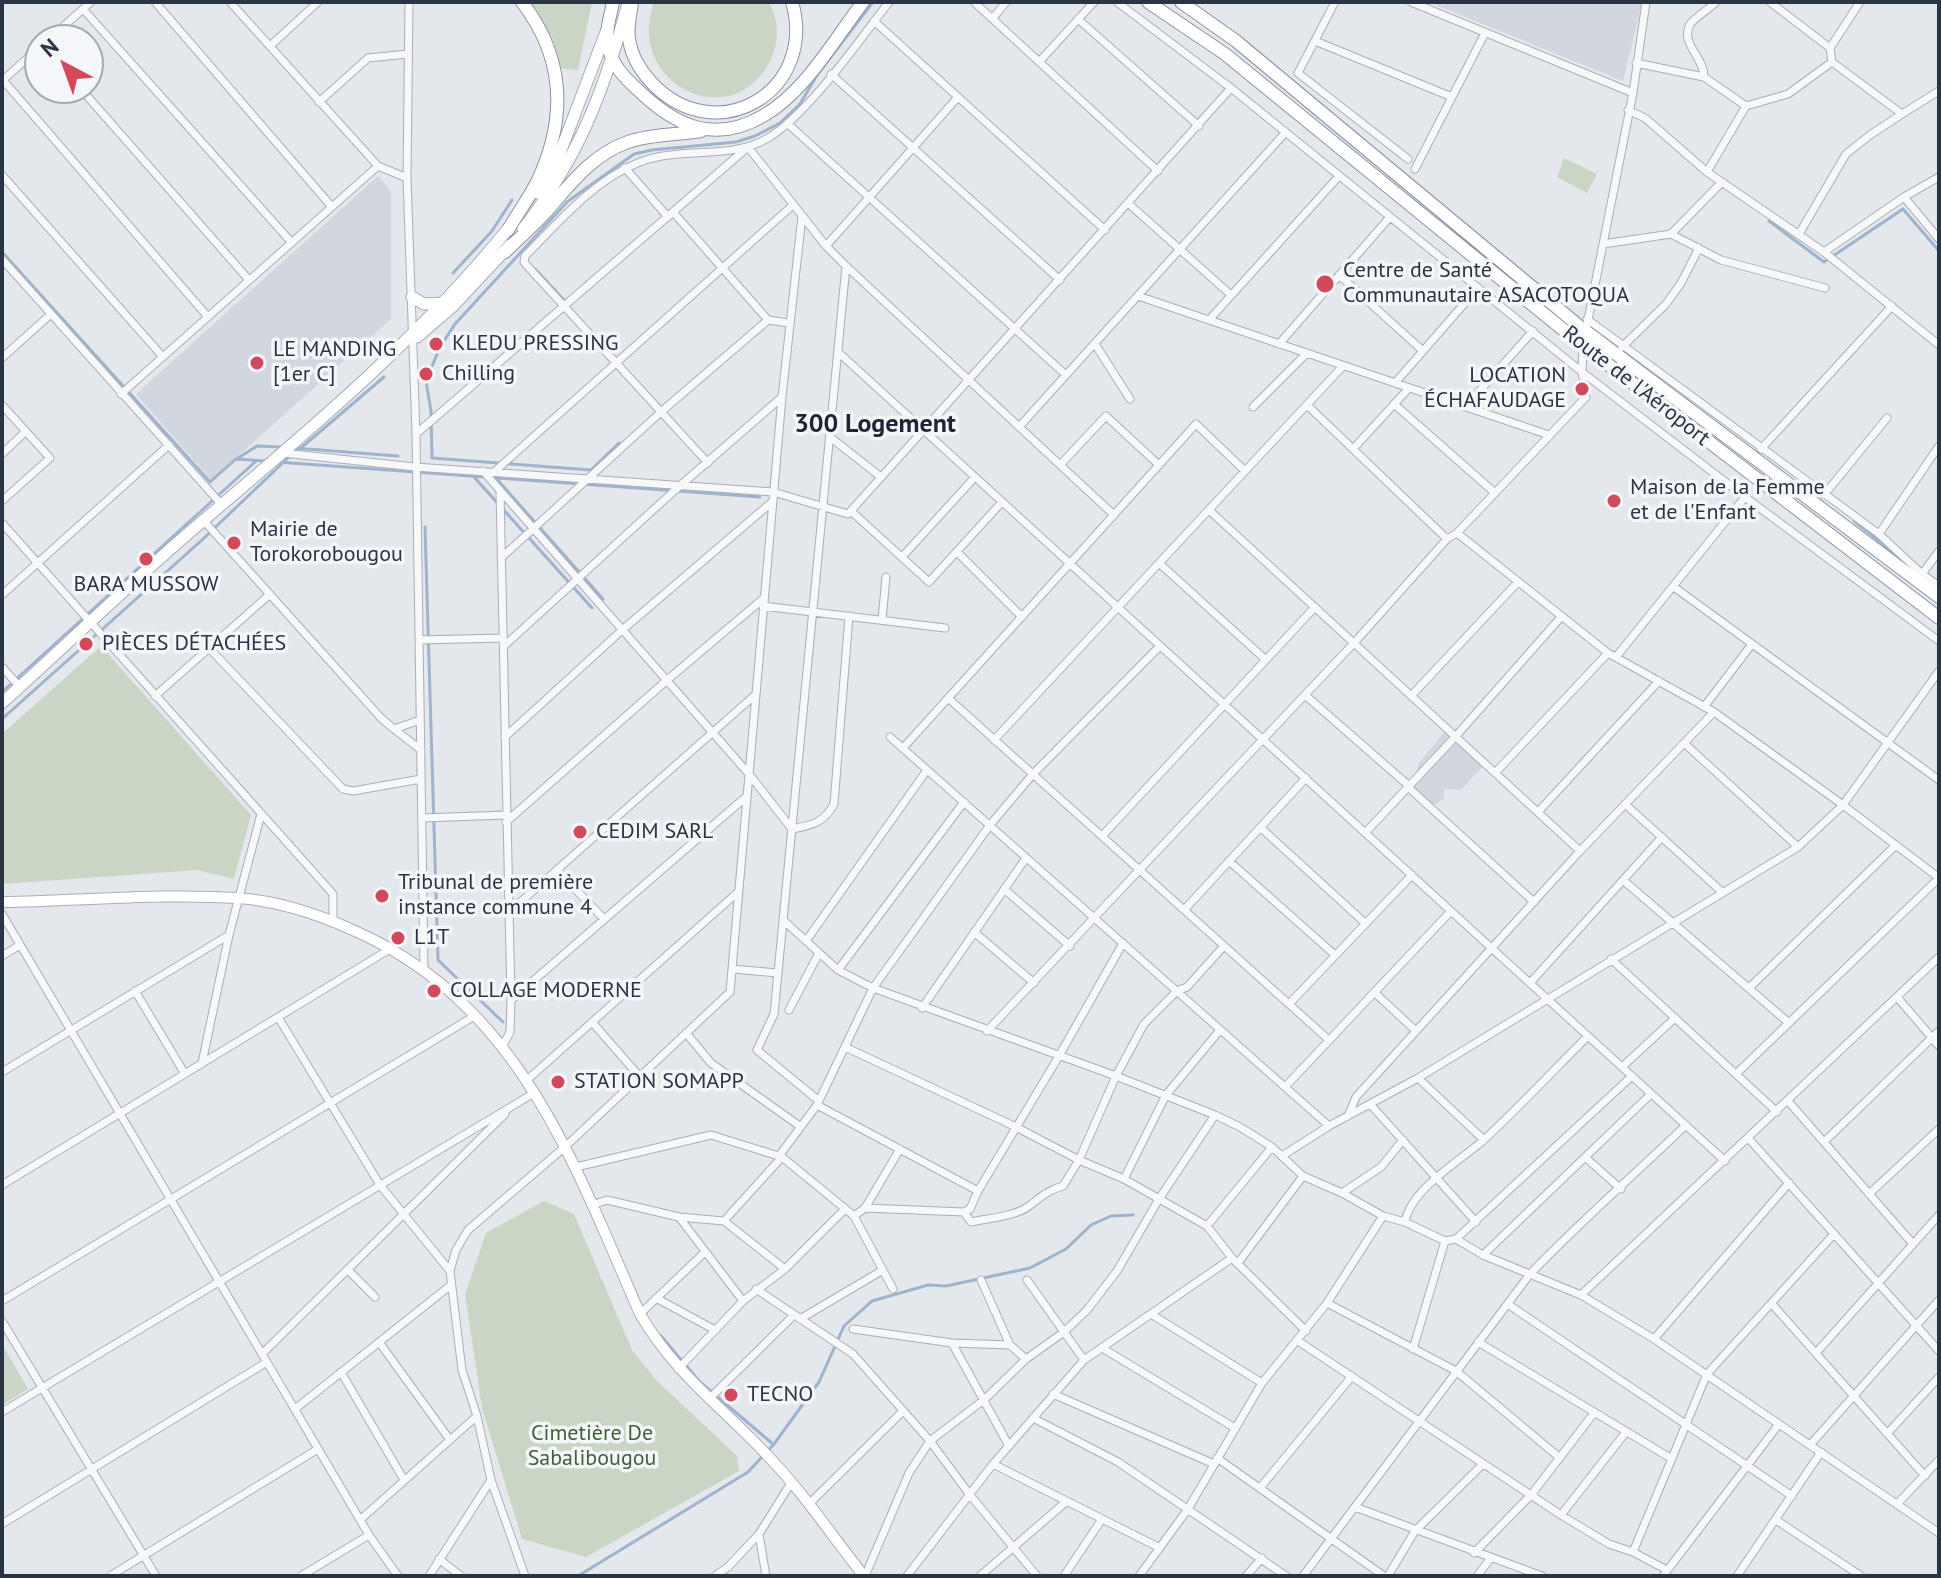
<!DOCTYPE html>
<html>
<head>
<meta charset="utf-8">
<style>
  body { margin:0 }
  #map { position:relative; width:1941px; height:1578px; overflow:hidden; background:#e4e7ec; font-family:"PT Sans",sans-serif }
  canvas { display:block }
  .frame { position:absolute; inset:0; border:4px solid #2b3445; pointer-events:none }
  .north { position:absolute; left:24px; top:24px; width:80px; height:80px; box-sizing:border-box; background:#f4f6f9; border:2px solid #a4a8b1; border-radius:50%; rotate:319deg; font-size:22px; font-weight:700; line-height:32px; text-align:center; color:#2b3445 }
  .north::after { content:''; display:block; margin:auto; width:28px; height:36px; background:#d1495b; clip-path:polygon(50% 0,100% 100%,50% 72%,0 100%) }
</style>
</head>
<body>
<div id="map">
<canvas width="1941" height="1578"></canvas>
<div class="frame"></div>
<div class="north">N</div>
</div>
<script>
const ctx = document.querySelector('canvas').getContext('2d');
ctx.lineJoin = 'round';
function fill(path, color) { ctx.fillStyle = color; ctx.fill(path, 'evenodd'); }
function trace(path, color, width, dash) { ctx.strokeStyle = color; ctx.lineWidth = width; ctx.lineCap = dash ? 'butt' : 'round'; ctx.setLineDash(dash || []); ctx.stroke(path); }
function label(font, color, halo, rows, align = 'center') {
  ctx.font = font + ' "PT Sans",sans-serif'; ctx.lineWidth = 7; ctx.setLineDash([]); ctx.textBaseline = 'middle'; ctx.strokeStyle = halo; ctx.fillStyle = color; for (const [text, x, y, turn = 0] of rows) {
    ctx.save(); ctx.translate(x, y); ctx.rotate((+turn || 0) * Math.PI / 180); ctx.textAlign = isNaN(turn) ? turn : align; if (halo) ctx.strokeText(text, 0, 0); ctx.fillText(text, 0, 0); ctx.restore();
  }
}
fill(new Path2D(`
  M1429,2H1642L1623,81Z
  M378,176L391,191V319L211,480L136,394Z
  M1445,731L1484,765L1461,790L1445,789L1443,800L1431,806L1412,788L1419,763Z`), '#d2d6de');
fill(new Path2D(`
  M527,2H592L578,70L562,69L552,37Z
  M654,2H769C779,21 780,42 770,61C731,137 624,83 654,2Z
  M1564,158L1597,174L1587,193L1557,177Z
  M101,646L251,815L234,879L197,870L2,884V734Z
  M544,1201L574,1214L632,1350L656,1380L737,1456L739,1471L586,1557L522,1539L482,1408L465,1294L486,1233Z
  M2,1344L28,1389L2,1405Z`), '#c9d6c5');
trace(new Path2D(`
  M1769,221L1824,262L1903,209L1939,251
  M2,252L210,482L236,459L266,461
  M535,269L563,299
  M453,273L492,231L512,200
  M619,443L591,470L432,458L431,411L426,381L440,347L455,324L567,202L634,154L652,150L736,142L755,136L780,123L800,104L817,75L873,2
  M294,448L398,456
  M295,453L384,377
  M238,458L257,446L282,447
  M277,462L760,497
  M474,477L592,608
  M495,477L603,599
  M1854,521L1899,557
  M425,527L438,960L503,1022
  M2,692L256,461
  M2,719L202,540L289,457
  M661,1336L700,1382L773,1444
  M578,1576L748,1472L774,1444L819,1382L844,1326L872,1301L928,1285L946,1286L1030,1268L1066,1249L1091,1225L1111,1216L1133,1215`), '#9fb4cc', 3);
const minor = new Path2D(`
  M155,2L332,207
  M230,2L378,166L407,178
  M409,2L407,178L416,434L424,970
  M974,2L1158,171
  M1117,2L1231,88L1582,372L1745,497L1939,641
  M1335,2L1298,73L1408,159
  M1411,2L1633,93
  M1770,2L1830,48L1832,62L1902,114L1939,91
  M83,9L292,243
  M993,18L1006,2
  M1078,19L1199,126
  M874,21L1105,230
  M48,40L91,2
  M1315,41L1452,97
  M270,46L318,2
  M1830,48L1860,2
  M1039,62L1094,2
  M1636,63L1704,77L1746,106
  M831,74L1060,280
  M1704,77C1705,58 1678,42 1691,23C1697,16 1709,9 1716,2
  M2,79L208,317
  M2,81L40,47
  M80,88L249,280
  M319,102L368,58L408,54
  M1628,110L1645,118L1707,172L1824,252L1939,345
  M788,124L1066,375
  M625,168L668,217
  M1415,169L1485,33
  M1707,172L1746,106L1788,94L1832,62
  M2,175L163,357
  M1904,197L1939,239
  M1129,204L1231,295
  M673,212L768,320L789,323
  M1671,234L1721,260L1825,288
  M1799,234L1846,154L1870,135L1902,114
  M1603,244L1671,234L1722,182
  M826,246L958,97
  M1824,252L1904,197L1939,177
  M2,259L222,505
  M1339,275L1423,351
  M1138,296L1549,435
  M1587,319L1879,534L1922,574L1939,586
  M1209,320L1339,176
  M1586,330L1633,93L1646,2
  M1095,344L1130,399
  M1279,344L1390,217
  M1622,347L1666,304L1681,283L1699,248
  M838,352L1725,1161
  M2,358L51,314
  M1395,383L1478,288
  M121,394L378,166
  M1394,404L1495,493
  M2,405L50,458L2,501
  M1307,405L1447,539
  M1253,407L1307,353
  M1465,407L1533,331
  M1019,427L1285,133
  M416,434L748,147L826,246L846,266L1114,515
  M830,437L881,477
  M1353,449L1409,388
  M1761,449L1892,306
  M283,453L415,467L773,492L848,514L1231,88
  M2,454L25,432
  M708,463L530,269L524,262L525,256C561,220 599,174 649,159C687,148 733,159 768,138C808,114 859,41 889,2
  M1060,465L1106,416L1159,465
  M483,471L749,774L792,829C812,825 824,823 834,804L849,616
  M494,472L793,205
  M500,492L511,1000L510,1032L502,1047
  M1824,495L1887,418
  M1209,510L1580,851
  M851,511L929,582L1002,502
  M203,520L381,718L394,729L420,720
  M2,523L333,894V921
  M1457,533L1608,653L1714,712L1843,805L1939,878L1736,1074
  M1879,534L1939,446
  M957,552L1022,617
  M902,557L975,477
  M501,558L662,411L768,320
  M1159,563L1266,660
  M1922,574L1939,551
  M1674,587L1939,780
  M2,595L169,445
  M763,606L945,628
  M882,620L886,577
  M419,640L503,638
  M504,646L674,491L782,397
  M209,648L343,789L353,791L421,779
  M1616,657L1745,497
  M2,667L20,687
  M1305,695L1408,785
  M155,696L269,595
  M1411,696L1517,583
  M948,698L1329,1040
  M1704,707L1752,644
  M394,729L421,750
  M505,737L621,631L772,502
  M890,737L1329,1126
  M994,740L1343,366
  M1684,743L1798,847
  M903,748L1196,424L1245,471
  M1495,773L1608,653
  M1409,788L1534,902
  M1625,804L1722,892
  M1538,812L1659,681
  M422,818L506,815
  M506,822L666,681L764,598
  M1261,828L1365,923
  M1365,833L1456,736L1561,617
  M1102,836L1315,607
  M1229,861L1335,955
  M557,870L604,919
  M1623,880L1789,1023
  M1004,889L1070,946
  M1184,910L1306,778
  M508,913L755,695
  M2,914L369,1535L398,1576
  M783,920L838,970L873,988L1116,1076L1215,1115L1240,1127L1272,1147L1303,1176L1342,1193L1383,1216L1405,1222L1445,1241L1456,1239L1483,1255L1581,1295L1654,1339L1939,1533
  M974,932L1034,983
  M806,941L927,770
  M2,956L20,945
  M1611,959L1777,1112
  M732,969L778,973
  M838,970L964,802
  M1530,983L1662,837
  M1749,988L1896,845
  M135,991L185,1074
  M1374,992L1416,1031
  M1897,997L1939,1046
  M511,1000L747,796
  M1289,1004L1412,875
  M922,1008L1026,858
  M789,1010L819,953
  M278,1017L380,1185L450,1271L462,1370L477,1416L491,1480L525,1576
  M592,1022L640,1077
  M987,1031L1354,643L1447,539L1457,533L1586,397L1582,372L1583,346
  M686,1033L711,1063L801,1127
  M845,1047L1016,1127L1079,1160L1124,1179L1207,1226L1232,1258L1306,1331
  M202,1063L229,935L261,814
  M1622,1067L1675,1018
  M2,1072L229,935
  M1418,1078L1484,1140
  M526,1081L738,892
  M1285,1087L1451,911
  M819,1101L757,1050L774,1014L846,266
  M1788,1101L1913,1244
  M1370,1104L1476,1222
  M817,1105L978,1191
  M1348,1116L1356,1097L1580,851L1714,712
  M1749,1139L1939,1351
  M1824,1142L1939,1031
  M779,1156L817,1105L873,988L990,825L1033,774L1160,646
  M1282,1156L1329,1126L1418,1078L1798,847L1843,805L1939,671
  M1586,1158L1621,1189
  M576,1167L711,1135L782,1157L854,1216L865,1208L964,1212L970,1209L978,1191L1059,1056L1123,943
  M1124,1179L1166,1095L1220,1030
  M2,1185L390,949
  M1342,1193L1381,1167L1403,1140
  M1869,1194L1939,1129
  M592,1205L607,1200L679,1217L724,1221L785,1269
  M865,1208L900,1149
  M964,1212L971,1222C989,1218 1014,1217 1029,1206C1041,1197 1048,1190 1063,1186L1079,1160L1116,1076L1144,1024L1177,991L1187,987L1224,946
  M854,1216L893,1289
  M679,1217L743,1301
  M724,1221L782,1157
  M1405,1222C1411,1188 1462,1160 1486,1138C1521,1105 1554,1070 1588,1036
  M1207,1226L1272,1147
  M1456,1239L1632,1076
  M1483,1255L1651,1094
  M1238,1263L1303,1176
  M348,1270L375,1297
  M450,1271L456,1250L468,1230L566,1146L730,992L782,397L802,216
  M981,1280L1010,1345L1026,1359
  M1027,1280L1084,1360
  M756,1289L853,1354L930,1441L970,1495L1037,1576
  M1581,1295L1939,957
  M656,1298L715,1330
  M2,1301L476,1015
  M1327,1303L1456,1371L1560,1458
  M1772,1304L1925,1476
  M1509,1305L1792,1496
  M640,1314L705,1252
  M1151,1314L1262,1383
  M800,1319L883,1270
  M2,1321L156,1576
  M853,1329L952,1343L1010,1345
  M1654,1339L1789,1183
  M1298,1341L1561,1515L1609,1544L1633,1552L1667,1570
  M379,1342L450,1440
  M1478,1342L1672,1459
  M952,1343L1009,1446
  M1102,1348L1235,1428
  M1413,1349L1445,1241
  M1816,1353L1939,1215
  M262,1354L505,1114
  M678,1369L743,1301L785,1269L844,1210
  M341,1372L404,1480
  M1053,1394L1214,1464
  M709,1399L794,1315
  M295,1409L451,1285
  M2,1412L534,1093
  M1033,1418L1118,1462L1286,1576
  M1887,1434L1939,1377
  M1810,1445L1939,1300
  M1217,1458L1384,1576
  M993,1464L1160,1548
  M1260,1488L1352,1376
  M1897,1504L1939,1460
  M808,1505L903,1411
  M1355,1507L1542,1576
  M1561,1515L1626,1432
  M360,1520L477,1416
  M1776,1520L1861,1576
  M2,1524L267,1362
  M1633,1552L1707,1374L1834,1234
  M1474,1553L1531,1495L1594,1413
  M439,1559L461,1576
  M110,1576L318,1449
  M301,1576L369,1535
  M429,1576L491,1480
  M715,1576L728,1567L759,1534
  M766,1576L759,1534L791,1483
  M865,1576L909,1473L930,1441L985,1399L1026,1359L1064,1332L1087,1310L1117,1271L1159,1199L1215,1115
  M907,1576L993,1464L1084,1360L1232,1258
  M980,1576L1067,1501
  M1064,1576L1102,1519
  M1139,1576L1188,1509L1262,1383L1327,1303L1383,1216
  M1246,1576L1262,1558
  M1303,1576L1530,1274C1580,1222 1634,1175 1686,1125
  M1388,1576L1415,1531L1483,1464
  M1477,1576L1491,1558
  M1663,1576L1779,1424
  M1737,1576L1821,1452`);
const secondary = new Path2D(`
  M2,902C80,901 160,893 238,898C279,901 318,914 355,931C519,1004 573,1161 640,1314C675,1374 721,1406 767,1455C803,1492 832,1536 864,1576`);
const primary = new Path2D(`
  M537,193L558,158L606,32
  M523,229C579,157 603,93 627,7
  M412,297L424,304L441,303
  M417,337L453,306L510,245
  M2,703C70,642 135,578 205,519C312,428 423,335 511,225`);
const trunk = new Path2D(`
  M613,2C610,18 604,34 609,50C614,67 625,78 637,89C674,125 713,145 763,116C805,92 834,40 863,2
  M632,2C631,13 627,27 629,39C631,54 640,70 651,82C716,152 818,91 792,2
  M1148,2L1225,54L1571,336L1939,618
  M1181,2L1236,41L1579,326L1939,597
  M508,230C517,214 529,198 537,182C567,119 565,58 522,2
  M505,252C518,239 532,227 545,213C569,186 591,155 628,142C651,134 677,135 701,131`);
trace(minor, '#a9aeb7', 9);
trace(secondary, '#a9aeb7', 12);
trace(primary, '#a3abb8', 13);
trace(trunk, '#8b94a3', 14);
trace(minor, '#f7f8fa', 7);
trace(secondary, '#fff', 10);
trace(primary, '#fff', 11);
trace(trunk, '#fff', 12);
for (const [x, y, r, color] of [
  [1325,284,10,"#d1495b"],
  [436,344,8,"#d1495b"],
  [257,363,8,"#d1495b"],
  [426,374,8,"#d1495b"],
  [1582,389,8,"#d1495b"],
  [1614,501,8,"#d1495b"],
  [234,543,8,"#d1495b"],
  [146,559,8,"#d1495b"],
  [86,644,8,"#d1495b"],
  [580,832,8,"#d1495b"],
  [382,896,8,"#d1495b"],
  [398,938,8,"#d1495b"],
  [434,991,8,"#d1495b"],
  [558,1082,8,"#d1495b"],
  [731,1395,8,"#d1495b"]
]) { const dot = new Path2D(); dot.arc(x, y, r, 0, 2 * Math.PI); ctx.fillStyle = color; ctx.fill(dot); trace(dot, '#f4f6f9', 3); }
label('22px', '#2b3445', '#f4f6f9', [
  ["Centre de Santé",1343,271],
  ["Communautaire ASACOTOQUA",1343,296],
  ["KLEDU PRESSING",452,344],
  ["LE MANDING",273,350],
  ["[1er C]",273,375],
  ["Chilling",442,374],
  ["LOCATION",1566,376,"right"],
  ["ÉCHAFAUDAGE",1566,401,"right"],
  ["Maison de la Femme",1630,488],
  ["et de l'Enfant",1630,513],
  ["Mairie de",250,530],
  ["Torokorobougou",250,555],
  ["BARA MUSSOW",146,585,"center"],
  ["PIÈCES DÉTACHÉES",102,644],
  ["CEDIM SARL",596,832],
  ["Tribunal de première",398,883],
  ["instance commune 4",398,908],
  ["L1T",414,938],
  ["COLLAGE MODERNE",450,991],
  ["STATION SOMAPP",574,1082],
  ["TECNO",747,1395]
], 'left');
label('22px', '#2b3445', '#f4f6f9', [
  ["Route de l'Aéroport",1636,386,38]
]);
label('22px', '#3f6138', '#f4f6f9', [
  ["Cimetière De",592,1434],
  ["Sabalibougou",592,1459]
]);
label('bold 26px', '#1d2536', '#f4f6f9', [
  ["300 Logement",875,425]
]);
</script>
</body>
</html>
